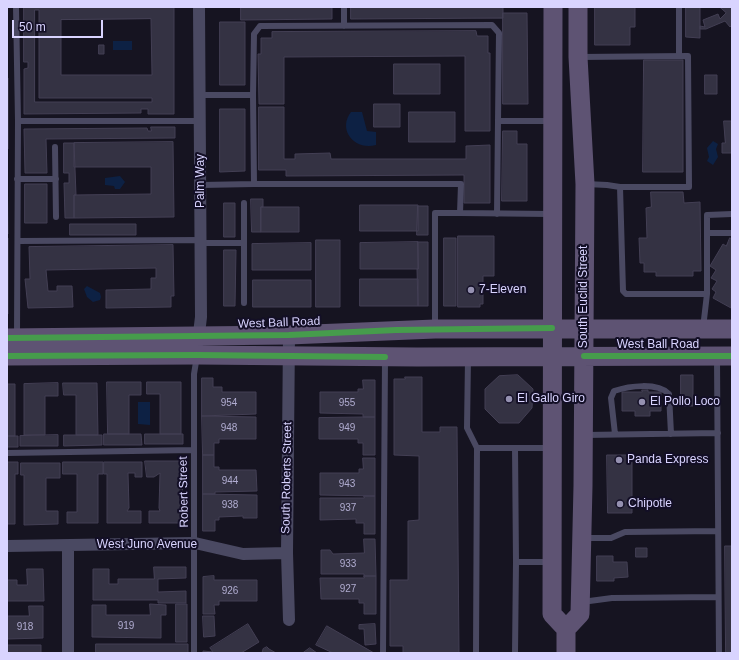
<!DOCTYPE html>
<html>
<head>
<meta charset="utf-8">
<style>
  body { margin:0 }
  #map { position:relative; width:739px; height:660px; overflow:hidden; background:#161421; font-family:Helvetica,sans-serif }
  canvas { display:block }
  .frame { position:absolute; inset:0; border:8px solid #d9d4ff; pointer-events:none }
  .scale { position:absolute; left:12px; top:20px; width:91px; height:18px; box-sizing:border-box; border:2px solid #d9d4ff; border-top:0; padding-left:5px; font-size:12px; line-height:14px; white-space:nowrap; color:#d9d4ff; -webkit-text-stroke:3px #130f26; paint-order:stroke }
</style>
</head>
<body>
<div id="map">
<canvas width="739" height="660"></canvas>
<div class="frame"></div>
<div class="scale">50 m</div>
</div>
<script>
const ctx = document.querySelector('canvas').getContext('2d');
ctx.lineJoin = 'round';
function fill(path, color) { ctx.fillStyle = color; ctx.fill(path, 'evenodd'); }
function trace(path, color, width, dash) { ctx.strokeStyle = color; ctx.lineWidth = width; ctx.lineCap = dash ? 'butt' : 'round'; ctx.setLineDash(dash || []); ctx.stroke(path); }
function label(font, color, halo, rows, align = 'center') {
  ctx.font = font + ' Helvetica,sans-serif'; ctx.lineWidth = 4; ctx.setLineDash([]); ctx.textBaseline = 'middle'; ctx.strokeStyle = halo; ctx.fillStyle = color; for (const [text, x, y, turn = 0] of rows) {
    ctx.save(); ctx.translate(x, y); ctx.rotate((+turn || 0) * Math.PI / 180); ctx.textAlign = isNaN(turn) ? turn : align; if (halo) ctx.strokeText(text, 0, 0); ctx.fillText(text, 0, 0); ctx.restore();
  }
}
fill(new Path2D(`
  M113,41H132V50H113Z
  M351,112H362L367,131L376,132V145C355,151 337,130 351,112Z
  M713,141L718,144L716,149L718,157L713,165L707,161L709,157L707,148Z
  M120,176L125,182L120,189H115L114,186L105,185V178Z
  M87,286L100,293L101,297L100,300L93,302L87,297L84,289Z
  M138,402H150V425L138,424Z`), '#0d2144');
const building = new Path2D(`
  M24,7H174V114H148V109H141V113L24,114V69L28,68V62H24ZM35,10H39V98H152V102H35ZM151,19L152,75H61V20Z
  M241,7H332V19L241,20Z
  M351,7H503V18L351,19Z
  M595,7H635V27H630V45H595Z
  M686,7H700V38L686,37Z
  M720,7H732V25L730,27L725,21L706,29H700V26L705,27L703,20L718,14L720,19L726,13Z
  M503,13H527L528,104H503Z
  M220,22H245V85H220Z
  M476,31L477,36H488V53H490V131H465V56L284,57V104H259L258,54H261V38H272V32Z
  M99,45H104V54H99Z
  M644,60H683V172H643Z
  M394,64H440V94H394Z
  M705,75H717V94H705Z
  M7,78H8V149H7Z
  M374,104H400V127H374Z
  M259,107H284V159H295V154L330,153L331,159H466V146L490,145V203H464V175L286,176V170H259Z
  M220,109H245V171L220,172Z
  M409,112H455V142H409Z
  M724,121H732V153H722V143H725Z
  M151,127H175V138L46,139L47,173H25L24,129L147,128L148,131H151Z
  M503,131H517V144H527V201H502Z
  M173,142L174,217L74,218V195L151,194V167H74V143Z
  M64,143H74L76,195H74V218H65L64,183H69V173H64Z
  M7,154L8,234H7Z
  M25,184H47V223H25Z
  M651,192H683L684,203L700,202L701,271H693V276H656V272H644V263H640L639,238H647L646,208L651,207Z
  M251,199H263V207H261V232H252Z
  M224,203H235V237H224Z
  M360,205H418V231H360Z
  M418,206H428V235H417Z
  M261,207H299V232H261Z
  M70,224H136V235H70Z
  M458,236H494V276H483V304H480V307H458Z
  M7,238H8V314H7Z
  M444,238H456V306H444Z
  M730,238L732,239L731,308L713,298L716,292L712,289L717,281L711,278L716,270L710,266L723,244L726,246Z
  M316,240H340V307H316Z
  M418,242V269H360V243Z
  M418,242H428V306H418L417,269H418Z
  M311,243V270H252V244Z
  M173,245L174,296H171V307L106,308V290L151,289V278H156V268L46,270L48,291H57V286H72L73,307L28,308L25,279H30L29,247Z
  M224,250H236L235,306H224Z
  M360,279H418V306H360Z
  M253,280H311V307H253Z
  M518,375L533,389L532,408L519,423H499L485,409V389L499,376Z
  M681,375H693V406H681Z
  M405,377H422V432H440V427H457L459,653H403V646H390V580H408V521L419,520V456L394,455V379H405Z
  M202,378H213V387H222V392H256V414L202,416Z
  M363,380H375V417H363V414L320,413V392H358V389H363Z
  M107,382H141V395H129V434H108Z
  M147,382H181V434H160V394H147Z
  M58,383V396H45V435H24V384Z
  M63,383H97L98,435H76V395H64Z
  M7,384H15V436H7Z
  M642,390H648V392H661V411H650V416H635V411H622V392H642Z
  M202,416L256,417V439H219V443H214V455H203Z
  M363,417H375V455H363V443H358V439H319V418Z
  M104,434H141L142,445H104Z
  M145,434H183V444H145Z
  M58,435V446H20V436Z
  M64,435H102V445L64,446Z
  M7,436H18V447H7Z
  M203,455H214V467H219V470H256L257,491L215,492V494H203Z
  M607,455H632V513H608Z
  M363,458H375V496L320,495V473H359V469H363Z
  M145,461H183L182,523H149V511H160L159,508L160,473L154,477H147Z
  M7,462H18V474H15V524H7Z
  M63,462H103V474H98V523H67V512H77V474H63Z
  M104,462H142V477H135V473H128L129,508L127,511H141V523H107V474H104Z
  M21,463H60V478H46V511H58V524L24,525V475H21Z
  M203,494L257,495V518H243V516L219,517V520H215V531H203Z
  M364,496H375V534H364V523H356V519L320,520V498H364Z
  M364,539H375L376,576H364V574H321V550H330L333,554L364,553Z
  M725,546H732V653H726Z
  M636,548H647V557H636Z
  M597,556H613V562H627L628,577L614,578V581H597Z
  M154,567H186V578L158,579V592L186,591V603H158V600H93V569H109V584H118V579H154Z
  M27,569H43L44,601H7V580H17V585H27Z
  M214,576V580H257V601H219V605H214L215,614H203V577Z
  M364,576H376V614H364V603H359V599H321L320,578H364Z
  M150,604L166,605V615H161V638L92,637V605H106V615H150Z
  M176,604H187V642H176Z
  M29,606H43V638L7,639V616H29Z
  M203,616H214L215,636L204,637Z
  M248,624L259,642L241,653H203V651L213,652L210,648Z
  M375,624L376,644L365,645L364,629H359V625Z
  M327,626L374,653H333L316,645Z
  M96,644H188V653H96Z
  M7,645H41V653H7Z
  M267,647L269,649L276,653H262L263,649Z
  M310,648L317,653H303Z`);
fill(building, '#343243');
trace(building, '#433f54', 1);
trace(new Path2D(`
  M16,7L18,121L17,335
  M344,7V26
  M679,7V56
  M579,57L688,56L689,187H620
  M201,95H253L254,184H461L460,213L550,214
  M253,95L254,34L260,26L492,25L499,33L498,121H550
  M18,121H201
  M55,147L56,217
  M17,179H56
  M586,184L607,185L620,187L623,291L626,294H707L703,328
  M201,185L254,184
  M244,203V303
  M497,214L498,121
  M707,233H732
  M18,241L201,240
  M201,243H244
  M707,294V215L732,214
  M435,327V213H460
  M468,359L467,428L477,448L476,653
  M717,359L719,653
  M615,434L611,398L614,391C629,386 657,382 669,394L671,434
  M585,435L718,433
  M477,448H550
  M515,448L516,562H550
  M7,453L194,450
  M583,538H611L625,532L718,531
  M582,602L612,598L718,597
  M194,653V374L197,356
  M383,653L385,359
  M515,653L516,562`), '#4a4962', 6);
trace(new Path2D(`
  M198,342L201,317L199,7
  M7,546L195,543L243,554L287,553
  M68,546V653
  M289,620L287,553L289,335`), '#4a4962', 12);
trace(new Path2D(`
  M553,7L552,614L566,629V653
  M7,338L289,335L435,329H732
  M7,356L197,355L417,357L732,356
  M566,629L580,614L583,486L585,184L578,57V7`), '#5e5373', 19);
trace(new Path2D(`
  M7,338L289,335L396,330L552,328
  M7,356L197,355L385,357
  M584,356H732`), '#469c4c', 6);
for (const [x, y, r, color] of [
  [471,290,4,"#9591b1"],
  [509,399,4,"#9591b1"],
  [642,402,4,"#9591b1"],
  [619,460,4,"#9591b1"],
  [620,504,4,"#9591b1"]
]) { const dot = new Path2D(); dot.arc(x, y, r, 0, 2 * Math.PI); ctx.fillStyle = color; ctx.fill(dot); trace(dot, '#130f26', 1.5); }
label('10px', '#b0acd0', null, [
  ["954",229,403],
  ["955",347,403],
  ["948",229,428],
  ["949",347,428],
  ["944",230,481],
  ["943",347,484],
  ["938",230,505],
  ["937",348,508],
  ["933",348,564],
  ["927",348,589],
  ["926",230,591],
  ["919",126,626],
  ["918",25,627]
]);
label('12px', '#d9d4ff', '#130f26', [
  ["Palm Way",201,181,-90],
  ["South Euclid Street",584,297,-90],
  ["West Ball Road",279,323,-2],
  ["West Ball Road",658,345],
  ["South Roberts Street",287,478,-89],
  ["Robert Street",184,492,-91],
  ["West Juno Avenue",147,545]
]);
label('12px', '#d9d4ff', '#130f26', [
  ["7-Eleven",479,290],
  ["El Gallo Giro",517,399],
  ["El Pollo Loco",650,402],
  ["Panda Express",627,460],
  ["Chipotle",628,504]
], 'left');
</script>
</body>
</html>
